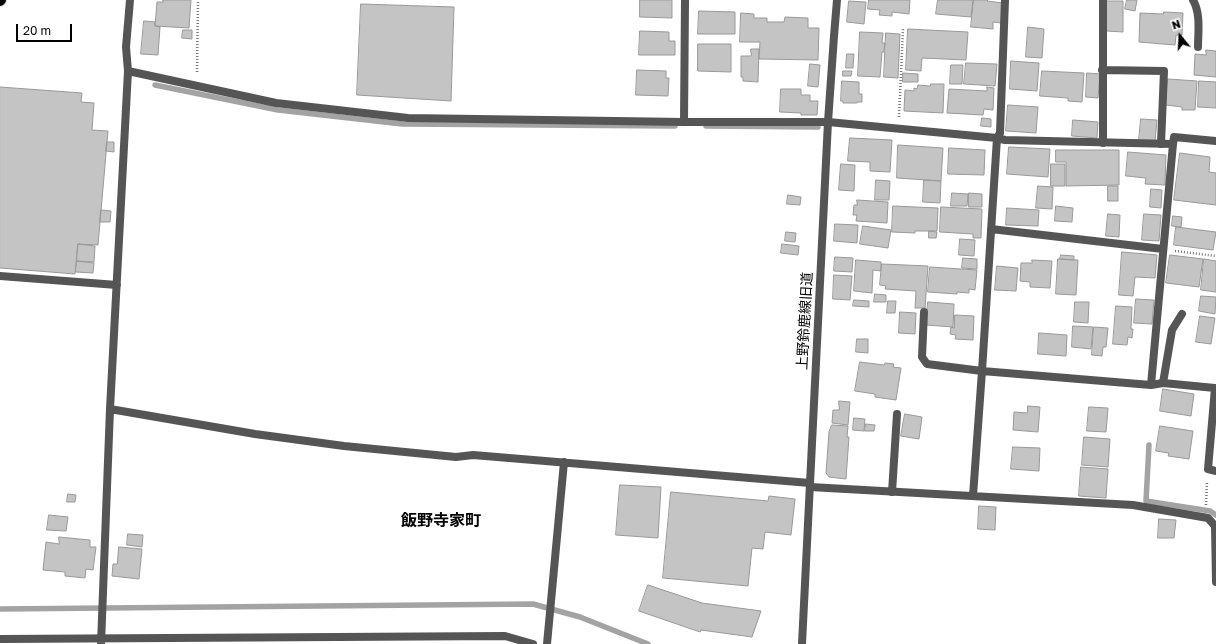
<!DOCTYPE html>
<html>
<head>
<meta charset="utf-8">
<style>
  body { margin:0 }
  #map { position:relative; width:1216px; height:644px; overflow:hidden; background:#fff; font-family:"Golos Text",sans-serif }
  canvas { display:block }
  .north { position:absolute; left:1160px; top:16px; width:40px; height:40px; -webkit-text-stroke:3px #fff; paint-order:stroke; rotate:342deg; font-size:11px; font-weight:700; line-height:16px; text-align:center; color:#000 }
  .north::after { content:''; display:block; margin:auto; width:14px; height:18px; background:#000; clip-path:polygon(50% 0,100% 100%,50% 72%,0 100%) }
  .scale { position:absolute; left:16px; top:24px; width:56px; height:18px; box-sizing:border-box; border:2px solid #000; border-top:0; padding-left:5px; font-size:12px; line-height:14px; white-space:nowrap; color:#000; -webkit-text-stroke:3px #fff; paint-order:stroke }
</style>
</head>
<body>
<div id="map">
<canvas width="1216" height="644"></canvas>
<div class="north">N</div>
<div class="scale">20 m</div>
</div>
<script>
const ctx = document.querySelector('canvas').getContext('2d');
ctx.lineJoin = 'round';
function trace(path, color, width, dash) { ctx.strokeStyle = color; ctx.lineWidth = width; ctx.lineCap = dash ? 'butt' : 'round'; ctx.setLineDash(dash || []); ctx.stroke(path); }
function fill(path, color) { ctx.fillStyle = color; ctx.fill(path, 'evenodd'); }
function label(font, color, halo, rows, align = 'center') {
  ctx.font = font + ' "Golos Text","Noto Sans JP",sans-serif'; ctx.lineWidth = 3; ctx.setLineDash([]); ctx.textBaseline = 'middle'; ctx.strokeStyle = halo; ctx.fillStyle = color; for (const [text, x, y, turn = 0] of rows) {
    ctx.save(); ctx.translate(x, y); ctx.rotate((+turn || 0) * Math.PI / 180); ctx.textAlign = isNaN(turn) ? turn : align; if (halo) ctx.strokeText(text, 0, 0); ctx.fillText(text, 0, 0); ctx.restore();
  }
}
trace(new Path2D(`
  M155,85L278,110L402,124L675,126
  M706,126L818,127
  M1149,445L1146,501L1210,511L1216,515
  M0,609L533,604L580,617L648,644`), '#a3a3a3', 5.5);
const building = new Path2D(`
  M163,0H191L189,28L155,26L157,2H163Z
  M640,0H672V18L640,17Z
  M869,0H910L909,14L892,12V16L879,15L880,10L868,9Z
  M938,0H973L971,17L936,14Z
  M974,0H988L987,1L1003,3L1001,23L993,22V29L971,27Z
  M1127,0H1137L1135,11L1125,9Z
  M849,1L866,2L864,24L847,22Z
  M1106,1H1123V32L1106,31Z
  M361,4L454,7L451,101L357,95Z
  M699,11L735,12V34H698Z
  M1164,12L1183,13L1182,35H1176L1175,45L1139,42L1140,13L1163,14Z
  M741,13L754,14V18H767V22H784L785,17L808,18V28H819L818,60L759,59L760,42H740Z
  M144,21L155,22V26L160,27L158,55L141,54Z
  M1028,27L1044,29L1042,58L1026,57Z
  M908,29L968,32L966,60L922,58L921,71L906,70Z
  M183,30H192V39L182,38Z
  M640,31L669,32V41H675V55H639Z
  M860,32L883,33L882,43H885L884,52H882L880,77L858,76Z
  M886,33L900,34L898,78L884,77Z
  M698,44H731V72L698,71Z
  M751,49H759L758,82L743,81V77H741V56H751Z
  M1206,50L1216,51V77L1194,75L1195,54L1206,55Z
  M847,54H854L853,68H846Z
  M1011,61L1039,63L1037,91L1010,89Z
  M966,63L997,64L995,86L964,84Z
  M810,64L820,65L818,87L808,86Z
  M951,65H963L962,84H950Z
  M637,70L666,71V78H669L668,96L636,95Z
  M843,71H852L851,76H843Z
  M1042,71L1084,73L1082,102L1068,101V98L1040,96Z
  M903,73L918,74V82H903Z
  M1087,73L1100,74L1098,98L1086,97Z
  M1168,79L1197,81L1195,110H1182V107L1166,105Z
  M842,81L859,82V94H862V102H857V103H843V101H841Z
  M1199,81L1216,82V108L1198,107Z
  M931,84H944L943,113L904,111L905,90L914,91V88L917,89L918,85L930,86Z
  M0,87L82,93L81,102L94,103L92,130L108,131L98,245L78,244L75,274L0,268Z
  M987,87L994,88L993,110L984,109L983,115L947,113L949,89L987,91Z
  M781,89H801V95H810V101H818L817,115H801V113L780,112Z
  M1008,105L1038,107L1036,133L1006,131Z
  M982,118L991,119V127L981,126Z
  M1141,119L1157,120L1155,141L1139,140Z
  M1073,120L1098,122L1097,138L1072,136Z
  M850,138L892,140L890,172L870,171V162L848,161Z
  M107,142H114V152L106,151Z
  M898,145L943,148L941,181L897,178Z
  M1009,147L1050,149L1048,177L1007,174Z
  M949,148L985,150L984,175L948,174Z
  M1056,150H1119V185L1066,186V162H1056Z
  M1128,152L1166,155L1165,185L1145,184L1146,178L1126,176Z
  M1180,153L1210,157L1209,172L1216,173V205L1174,200Z
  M841,164L855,165L854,191L839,190Z
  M1051,164H1065V186H1051Z
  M876,180L890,181L889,200H875Z
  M924,180L941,181L940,203L923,202Z
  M1038,186L1053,187L1052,209L1036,208Z
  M1108,186H1118V201H1108Z
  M1151,189L1162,190L1161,208L1150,207Z
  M952,193L968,194L967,206H951Z
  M969,193L982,194V207H969Z
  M788,195L801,197L800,205L787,204Z
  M857,200L888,202L887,223L856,221L857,215H853L854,205H857Z
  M893,206L938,208L937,231H915V233L892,232Z
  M1056,206L1073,208L1072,222L1055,221Z
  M941,207L982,209L981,238H973V234L940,232Z
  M1007,208L1039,210L1038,226L1006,225Z
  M101,210L111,211L110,222H100Z
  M1108,214L1120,215L1119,237L1106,236Z
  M1144,214L1161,215L1159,241L1142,240Z
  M1173,216L1182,217L1181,227L1172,226Z
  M835,224L858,225L857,243L834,241Z
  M863,226L891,230L888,248L860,244Z
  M1176,227L1216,232L1213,250L1174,245Z
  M929,231L937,232L936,238H929Z
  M786,232L796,233L795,242L785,241Z
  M960,239L975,240L974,256L959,255Z
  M78,244L95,246L94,262L77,261Z
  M782,244L799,246L798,255L781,253Z
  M1122,252L1157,255L1155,278L1135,277L1133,296L1119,295Z
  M1061,255L1074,256V260L1060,259Z
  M1170,255L1203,259L1199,287L1166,283Z
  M835,257L853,258L852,272L834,271Z
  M963,258L977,259V269L962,268Z
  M1058,259L1078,260L1076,295L1056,294Z
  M1204,259L1216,261V292L1201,290Z
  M856,260L881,262V271L873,270L872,293L854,291Z
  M1032,260L1052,261L1050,288L1030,287V282L1020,281L1021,263H1032Z
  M77,261L94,263L93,273L76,272Z
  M882,264L928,266L925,308H915L916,291L885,289L886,286L880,285Z
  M997,266L1018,268L1016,291L995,290Z
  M930,267L977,270L975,290L969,289V293L957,292V294L928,292Z
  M834,275L852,276L850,300L833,299Z
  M875,294L886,295V302H874Z
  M1201,296L1216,297L1215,314L1199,311Z
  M1136,299L1154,300L1152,324L1134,323Z
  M854,300L869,301V307L853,306Z
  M888,301H896L895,313H887Z
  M928,302L954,304L953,327L926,325Z
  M1075,302H1089L1088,323L1074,322Z
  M1116,306L1132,307L1131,329H1133L1132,338L1128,337L1127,345L1113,344Z
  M900,312L916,313L915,334L899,333Z
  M955,315L974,316L973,340L955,339L956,335L950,334L951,327L954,328Z
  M1200,316L1215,318L1211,344L1196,342Z
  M1073,326L1093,327L1091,349L1072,347Z
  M1094,327L1108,328L1106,347H1103L1102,356L1092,355Z
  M1039,333L1067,335L1066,356L1038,354Z
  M857,339H868V353L856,352Z
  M860,362L884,365L885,363L894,364L893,367L901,368L896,400L875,397V394L855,391Z
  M1163,389L1194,394L1191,416L1160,411Z
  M839,401L850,402L848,425L832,423L833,410H839Z
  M1028,406L1040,407L1038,432L1013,430L1014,412L1027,413Z
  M1089,407L1108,408L1106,432L1087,431Z
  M905,414L922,417L919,439L901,436Z
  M854,418L865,419L864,431L853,430Z
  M866,424L875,425L874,431H865Z
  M832,425L848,426L847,437H849L846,479L829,477L826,473L829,432Z
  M1160,426L1193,431L1189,459L1168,456L1169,453L1156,451Z
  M1084,437L1110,439L1108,467L1082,465Z
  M1013,447L1040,448L1039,471L1011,469Z
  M1081,467L1108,469L1106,498L1079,496Z
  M620,485L661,487L658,538L616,535Z
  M671,492L768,501L769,496L795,499L791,535L765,532L763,549L752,548L748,586L663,578Z
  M68,494L76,495L75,502H67Z
  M979,506L996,507L995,530L978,529Z
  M49,515L68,517L66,531L47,530Z
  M1159,519L1176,520L1174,538H1158Z
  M128,534L143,535L142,547L127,545Z
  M59,537L90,540V547H96L93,570L86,569L85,578L65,576V572L43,570L46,542L59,544Z
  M119,547L142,549L139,579L112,576L113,564H117Z
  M648,585L702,603L761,611L752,637L701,630L700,632L639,611Z`);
fill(building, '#c4c4c4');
trace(building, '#999', 1);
const primary = new Path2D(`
  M0,1L1,0`);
trace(primary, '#dbdbdb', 12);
trace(new Path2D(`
  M197,72L198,0
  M899,117L903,29
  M1175,251L1216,256
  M1206,505L1207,482`), '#777', 2.5, [1, 2]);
trace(new Path2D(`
  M1193,0C1201,14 1198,32 1198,47
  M1102,70L1164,71L1161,144
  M1103,143V0
  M1173,144L1174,137L1216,141
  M924,312L922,357L927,364L982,371
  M1163,383L1172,330L1182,314
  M892,492L897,414`), '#555', 8);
trace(new Path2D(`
  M128,71L276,103L408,118L684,122H828L997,138L1005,140L1173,144L1151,385
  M684,122L685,0
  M991,229L1163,249
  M0,276L117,285
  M982,371L1151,385L1163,383L1215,388L1208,469L1216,471
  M110,409L255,434L344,446L456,457L473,455L810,483
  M810,487L1133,505L1208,518L1215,526L1216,582
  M973,496L982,371L997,138L1000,133L1005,0
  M0,639L505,636L533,644
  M101,644L110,409L128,71L126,47L130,0
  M547,644L564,462`), '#555', 8);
trace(new Path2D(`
  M802,644L828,122L834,36L837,0`), '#555', 8);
trace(primary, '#000', 10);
label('14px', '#000', '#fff', [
  ["上野鈴鹿線旧道",805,321,-87]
]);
label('bold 16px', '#000', '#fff', [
  ["飯野寺家町",441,521]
]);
</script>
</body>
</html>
